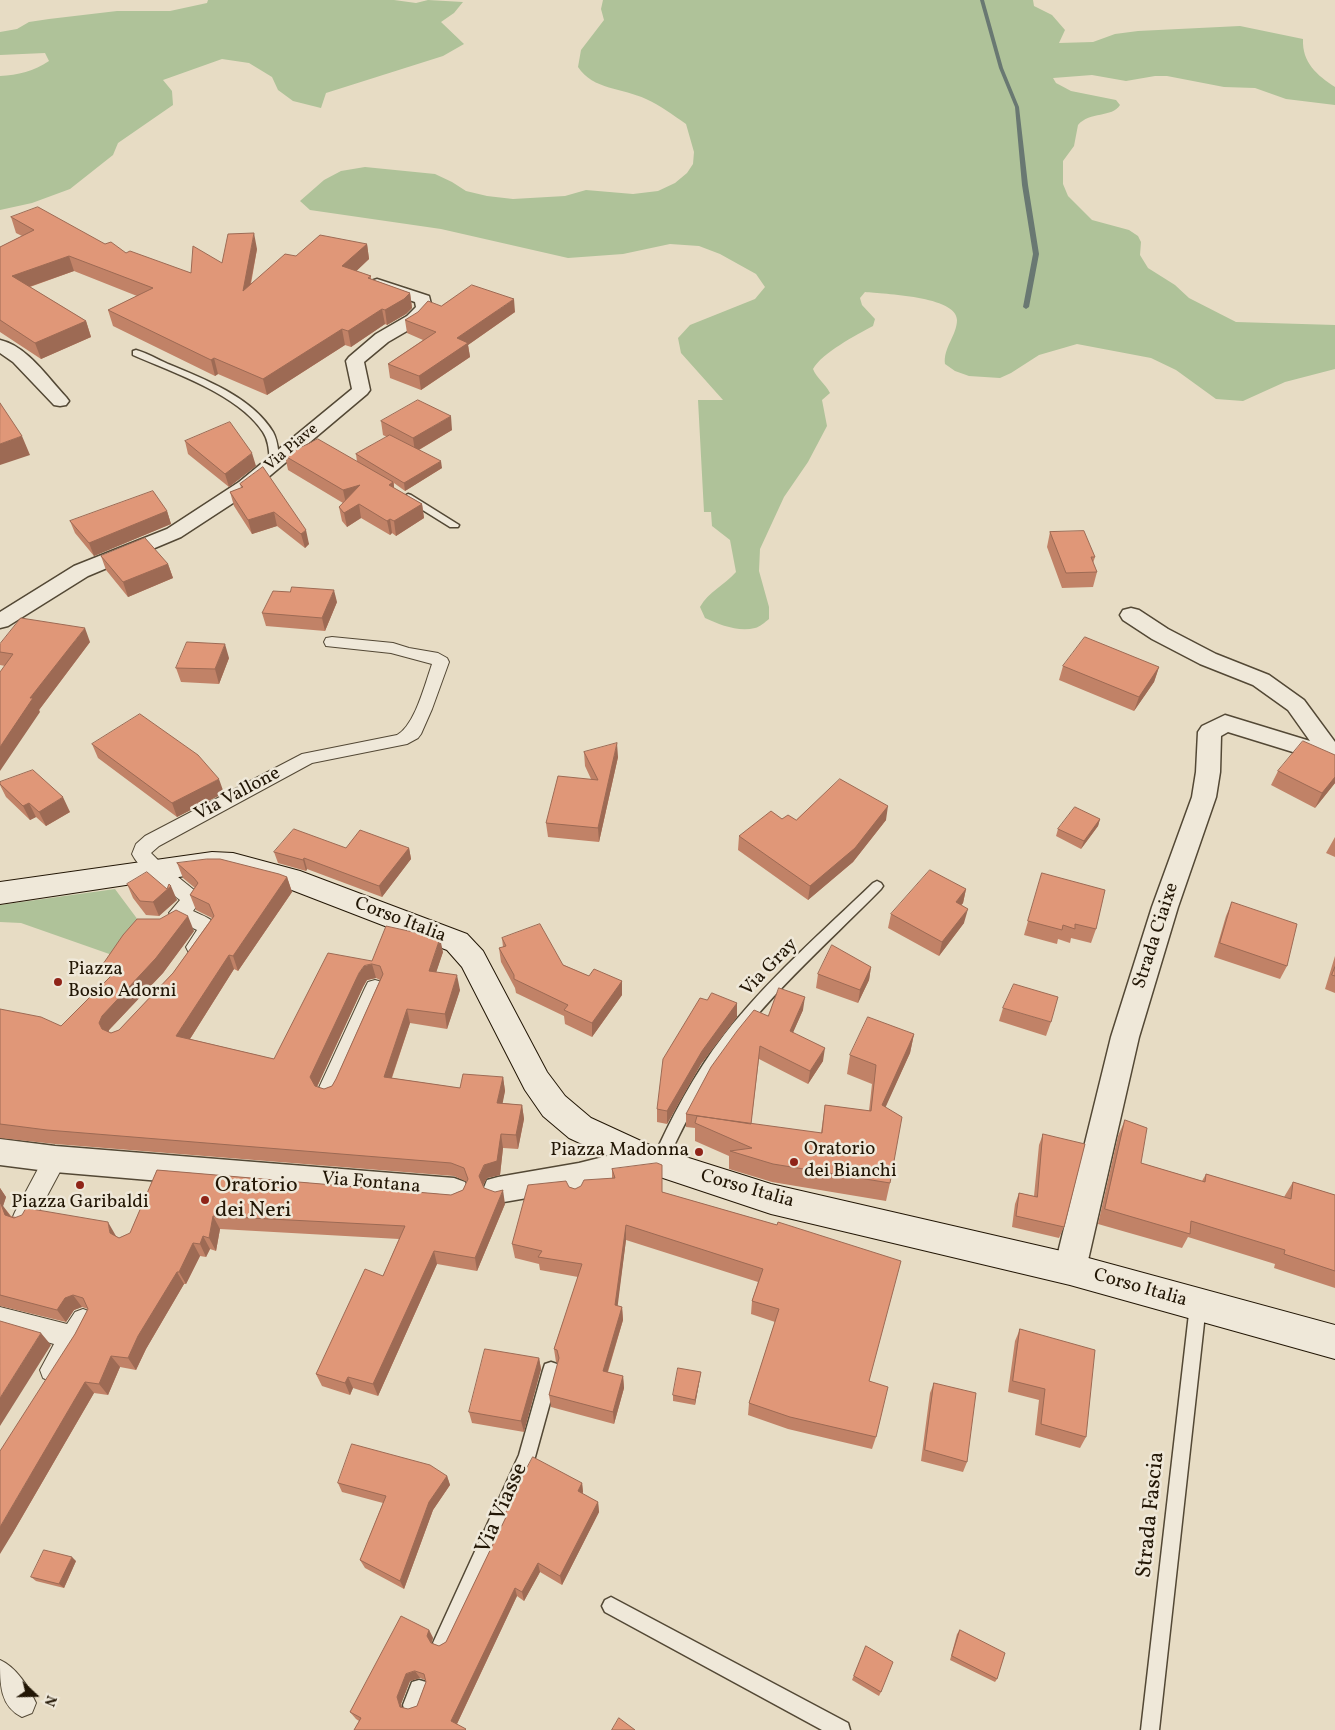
<!DOCTYPE html>
<html>
<head>
<meta charset="utf-8">
<style>
  body { margin:0 }
  #map { position:relative; width:1335px; height:1730px; overflow:hidden; background:#e7dcc4; font-family:Vollkorn,serif }
  canvas { display:block }
  .north { position:absolute; left:10px; top:1670px; width:50px; height:50px; -webkit-text-stroke:4px #efe8d9; paint-order:stroke; rotate:111deg; font-size:14px; font-weight:700; line-height:20px; text-align:center; color:#221605 }
  .north::after { content:''; display:block; margin:auto; width:18px; height:22px; background:#221605; clip-path:polygon(50% 0,100% 100%,50% 72%,0 100%) }
</style>
</head>
<body>
<div id="map">
<canvas width="1335" height="1730"></canvas>
<div class="north">N</div>
</div>
<script>
const ctx = document.querySelector('canvas').getContext('2d');
ctx.lineJoin = 'round';
function fill(path, color) { ctx.fillStyle = color; ctx.fill(path, 'evenodd'); }
function trace(path, color, width, dash) { ctx.strokeStyle = color; ctx.lineWidth = width; ctx.lineCap = dash ? 'butt' : 'round'; ctx.setLineDash(dash || []); ctx.stroke(path); }
function label(font, color, halo, rows, align = 'center') {
  ctx.font = font + ' Vollkorn,serif'; ctx.lineWidth = 5; ctx.setLineDash([]); ctx.textBaseline = 'middle'; ctx.strokeStyle = halo; ctx.fillStyle = color; for (const [text, x, y, turn = 0] of rows) {
    ctx.save(); ctx.translate(x, y); ctx.rotate((+turn || 0) * Math.PI / 180); ctx.textAlign = isNaN(turn) ? turn : align; if (halo) ctx.strokeText(text, 0, 0); ctx.fillText(text, 0, 0); ctx.restore();
  }
}
fill(new Path2D(`
  M208,0H394L416,3L428,0L463,2L454,13L441,22L464,44L443,56L326,93L321,108L293,101L278,90L272,77L249,63L222,59L163,80L172,91L173,105L118,143L113,155L70,189L32,203L0,210V76C18,75 34,71 49,61L45,53L0,55V32L17,29L29,22L49,19L117,11H170L207,3Z
  M603,0H1033L1034,6L1052,15L1065,30L1059,43L1093,42L1115,34L1138,31L1240,26L1303,39C1302,63 1317,75 1335,87V105L1286,99L1255,88L1224,87L1167,76H1155L1126,81L1092,75L1053,78L1056,83L1071,91L1116,100L1120,105C1112,118 1090,111 1078,125L1074,146L1063,161V184L1068,196L1092,220L1129,230L1138,236L1141,242L1140,255L1148,268L1175,285L1189,298L1236,322L1335,325V369L1285,382L1243,401L1216,399L1176,370L1151,358L1077,344L1039,355L1011,373L1000,378L969,376L955,371L945,364C943,348 957,335 957,320C957,296 883,294 865,292L860,298L862,305L875,319L873,326C856,335 822,353 813,369C817,379 825,383 830,393L822,400L827,426L808,462L784,497L760,549L759,571L769,607V619C765,622 760,627 755,628C738,632 720,625 705,618L700,607C708,592 725,585 736,572L730,540L712,526L711,512H704L698,400H723L681,353L678,338L690,325L755,299L765,287L756,274L720,254L699,246L670,244L623,254L568,258L441,229L310,210L300,201L324,180L341,171L365,167L435,174L452,182L466,191L487,196L513,199L565,196L586,190L633,194L658,191L675,183L687,173L693,164L694,152L686,124C673,115 660,105 646,99C623,88 593,90 578,67L581,50L604,20L601,9Z
  M115,889L141,924L115,956L21,923L0,922V905Z`), '#afc299');
fill(new Path2D(`
  M980,0H984L1003,68L1019,107L1028,185L1039,254L1029,307L1026,309L1023,307L1033,254L1022,185L1015,107L999,68Z`), '#697872');
const service = new Path2D(`
  M136,350C147,353 157,359 168,364C204,379 252,397 273,432C278,441 278,452 280,462L278,464H272L270,462C269,452 269,441 263,432C238,394 174,373 133,355V351Z
  M408,494L411,495L459,525L458,527H450L405,499L403,497Z
  M877,881L881,883L883,886L881,889C825,946 762,1000 717,1067C696,1099 680,1134 663,1168L658,1170L653,1168L651,1163C671,1118 694,1074 724,1035C768,979 822,932 873,883Z
  M1198,1297L1204,1300L1206,1305L1159,1730H1141L1190,1305L1192,1300Z
  M551,1362L557,1364L559,1370L535,1457L448,1649L442,1652L436,1649L433,1643L519,1455L543,1370L545,1364Z
  M611,1597L848,1723L850,1730H822L605,1612L602,1606L605,1600Z
  M419,1680L426,1682L428,1689L419,1712L412,1714L405,1712L403,1705L412,1682Z`);
const pedestrian = new Path2D(`
  M332,637L393,643L409,648L438,653L447,658L449,662L432,709L421,734L418,738L407,744L312,763L159,846L151,853L162,864L199,894L202,899L193,911C203,916 214,918 218,930C211,942 204,957 189,953L186,947L197,930L172,918L169,913L180,900C163,886 142,873 132,854L136,844L145,836L302,754L397,735C415,725 425,684 432,664L391,653L326,646L324,642L326,638Z
  M375,980L382,982L385,988L339,1092L336,1098L328,1101L320,1098L317,1092L365,988L368,982Z
  M55,1149L63,1152L66,1159L63,1166L31,1226L23,1229L15,1226L12,1219L15,1212L47,1152Z
  M0,1307L67,1324L75,1312L83,1309L91,1312L95,1320L61,1378L52,1382L43,1378L40,1370L54,1344L0,1329Z
  M0,1660C16,1667 29,1687 36,1703L32,1713L22,1717C0,1706 0,1685 0,1660Z`);
const minor = new Path2D(`
  M377,279L429,296L432,308L419,324L388,342L364,362L370,390L367,394L253,490L181,537L88,576L8,626L0,628V612L74,566L167,529L239,482L352,389L346,361L349,357L376,334L407,316L416,307L415,302L371,287L369,284L371,281Z
  M0,340C27,346 48,378 66,397L69,401L66,405L60,406L54,405L13,362L0,353Z
  M1131,608L1139,610L1168,629L1216,654L1269,675L1304,700L1335,742V765L1228,732L1221,736L1220,772L1216,797L1178,907L1139,1037L1086,1269L1081,1279L1070,1284L1059,1279L1054,1269L1111,1037L1152,907L1192,797L1196,772L1198,732L1202,726L1225,715L1310,741L1288,710L1253,685L1200,664L1152,639L1123,620L1120,615L1123,610Z
  M0,1139L55,1146L454,1178L465,1182L469,1192L465,1202L454,1206L55,1172L0,1165Z
  M647,1146L657,1150L662,1159L657,1168L647,1172L579,1189L498,1203L487,1200L483,1190L487,1180L498,1177L579,1163Z`);
const secondary = new Path2D(`
  M212,852L233,853L300,871L467,934L483,951L547,1072L565,1096L591,1118L654,1147L771,1184L1070,1253L1335,1325V1359L1070,1285L771,1214L636,1169L569,1138L543,1116L525,1090L462,967L447,950L284,887L233,873L212,872L0,904V882Z`);
trace(service, '#534835', 3);
trace(pedestrian, '#534835', 2);
trace(minor, '#534835', 3);
trace(secondary, '#221605', 2);
fill(service, '#efe8d9');
fill(pedestrian, '#efe8d9');
fill(minor, '#efe8d9');
fill(secondary, '#efe8d9');
fill(new Path2D(`
  M11,217L105,244L126,253L191,273L222,263L257,249L251,284L296,256L367,244L369,259L356,271L371,276V279L410,293L412,308L406,314L387,325L385,324L351,347L345,345L267,395L218,374L215,376L113,326L108,310L137,296L74,271L30,287L86,321L91,337L41,359L0,332V247L22,236L16,233Z
  M441,306L515,312L468,345L470,357L421,390L390,378L388,364L423,340L407,333L405,320Z
  M381,421L452,430L419,450L442,468L405,491L394,483V488L422,504L424,518L396,536L392,533L390,535L361,518L347,527L342,521L339,507L343,503L288,470L285,456L357,462L356,454L387,437L383,435Z
  M185,441L256,466L229,487L188,454Z
  M263,467L309,544L305,548L277,526L252,534L234,506L230,492L241,488L240,484Z
  M167,511L171,524L94,556L75,533L70,521Z
  M1050,532L1095,557L1093,563L1097,572L1093,587L1062,588L1047,547Z
  M101,556L168,564L173,578L128,597L106,570Z
  M337,602L325,631L266,626L262,613Z
  M90,642L39,710L40,712L5,666L0,665V644Z
  M229,658L219,684L181,682L176,668Z
  M1063,666L1159,667L1154,682L1134,711L1059,680Z
  M92,744L224,793L177,817L98,758Z
  M584,752L618,757L599,842L548,837L546,823L591,779L585,766Z
  M1335,755V783L1315,808L1271,785L1278,771Z
  M0,782L70,812L46,826L36,817L30,820L6,797L0,785Z
  M782,819L796,820H886L853,862L808,900L738,850L739,836Z
  M1100,819L1098,826L1081,849L1056,836L1058,829Z
  M1335,837V857L1326,853Z
  M346,848H409L411,859L382,897L307,869L306,871L278,863L274,852Z
  M177,863L287,877L292,892L238,971L234,969L190,1039L274,1059L372,961L443,952L436,972L460,990L447,1029L410,1023L392,1078L460,1088L503,1077L505,1091L502,1103L522,1105L524,1119L518,1149L503,1148L500,1175L487,1178L483,1186L484,1188L505,1204L477,1271L437,1264L378,1396L353,1388L350,1395L322,1386L316,1374L383,1276L399,1239L220,1229L216,1251L210,1249L206,1257L200,1256L186,1284H184L146,1349L136,1370L120,1367L108,1395L94,1393L11,1536L75,1334L88,1309L82,1307L74,1310L66,1322L0,1306V1188L6,1197L3,1206L11,1216L116,1236L119,1238L130,1233L157,1170L451,1195L463,1190L467,1182L454,1176L55,1144L0,1138V1009L61,1026L110,977L103,964L194,931L163,973L109,1030V1032L111,1033L119,1030L173,973L212,918L196,910L190,895L195,888L183,878ZM376,978L380,980L336,1079L332,1086L324,1089L317,1087L363,987L367,980Z
  M1042,873L1096,929L1091,943L1071,938L1070,943L1058,939L1057,944L1024,935Z
  M127,884L167,889L177,900L159,916L146,915L133,898Z
  M966,889L963,903L961,905L964,923L939,956L888,928L891,914Z
  M1232,902L1287,966L1280,979L1214,957L1226,916Z
  M502,938L589,976L622,981V995L592,1037L565,1024L564,1016L516,993L515,988L501,962L499,948L503,947Z
  M1335,956V993L1325,989Z
  M871,967L869,980L858,1003L816,988L818,974Z
  M707,1000L737,1003V1017L701,1064L667,1124L657,1122V1109Z
  M1003,1008L1051,1022L1046,1036L999,1021Z
  M803,1010L793,1032L823,1061L808,1084L759,1059L751,1124L821,1133L825,1105L869,1111L872,1084L847,1074L850,1055L914,1034L910,1053L885,1107L890,1183L886,1201L772,1182L729,1169V1156L695,1141V1128L686,1127V1114L768,1016Z
  M1125,1120L1141,1163L1202,1181L1206,1174L1284,1197L1293,1182L1335,1195V1288L1274,1268L1275,1264L1188,1237L1182,1248L1098,1224L1118,1136Z
  M1043,1134L1064,1227L1059,1238L1012,1227L1015,1204L1019,1193L1034,1196L1039,1145Z
  M612,1169L662,1192L777,1225L869,1381L876,1437L872,1449L788,1429L748,1415L749,1403L775,1322L751,1314L752,1301L758,1282L626,1240L617,1306L622,1307L623,1320L608,1372L623,1376L624,1388L614,1424L551,1407L549,1395L558,1363L556,1362L554,1349L578,1277L540,1270L539,1264L515,1258L512,1244L569,1187L575,1189L612,1178Z
  M1020,1329L1086,1437L1080,1448L1035,1435L1039,1400L1008,1392L1015,1341Z
  M539,1358L541,1369L524,1432L472,1423L469,1412Z
  M700,1378L695,1405L673,1401V1395Z
  M934,1383L967,1462L963,1472L921,1461L930,1393Z
  M447,1476L450,1485L433,1510L404,1589L365,1568L360,1560L383,1503L342,1492L338,1483Z
  M582,1483L583,1492L582,1494L598,1502L599,1512L562,1585L540,1572L524,1601L517,1596L457,1724L466,1730H354L359,1721L356,1719L350,1712L429,1630L433,1638L432,1643L439,1646L446,1642L506,1518L505,1514ZM420,1678L425,1680L426,1682L417,1706L408,1709L402,1707L401,1704L410,1681Z
  M76,1561L64,1588L36,1581L31,1577Z
  M960,1630L997,1679L995,1682L950,1660L957,1634Z
  M866,1646L881,1692L879,1696L852,1680Z`), '#c18267');
fill(new Path2D(`
  M254,233L257,249L246,306L243,291Z
  M367,244L369,259L345,282L342,266Z
  M69,256L74,271L17,291L12,276Z
  M410,293L412,308L406,314L387,325L385,310Z
  M514,299L515,312L468,345L470,357L421,390L419,376L457,338Z
  M382,309L385,324L351,347L348,331Z
  M86,321L91,337L41,359L35,343Z
  M342,329L345,345L267,395L263,379Z
  M214,358L218,374L215,376L211,360Z
  M451,416L452,430L415,452L413,438Z
  M22,436L30,455L0,465V444Z
  M252,453L256,466L229,487L225,474Z
  M441,461L442,468L405,491L404,483Z
  M393,482L396,497L389,485Z
  M360,485L346,504L343,490Z
  M359,504L361,518L347,527L344,513Z
  M422,504L424,518L396,536L394,521Z
  M167,511L171,524L94,556L89,543Z
  M274,512L277,526L252,534L248,520Z
  M390,519L392,533L390,535L387,521Z
  M306,530L309,544L305,548L301,534Z
  M168,564L173,578L128,597L123,582Z
  M334,590L337,602L325,631L322,618Z
  M85,628L90,642L39,710L40,712L0,771V747L30,698Z
  M225,644L229,658L219,684L215,669Z
  M1159,667L1154,682L1134,711L1139,697Z
  M617,743L618,757L599,842L598,828Z
  M1335,777V783L1315,808L1322,793Z
  M219,779L224,793L177,817L172,803Z
  M63,797L70,812L46,826L39,812Z
  M29,803L36,817L30,820L23,806Z
  M888,806L886,820L853,862L808,900L810,886Z
  M1100,819L1098,826L1081,849L1084,841Z
  M409,848L411,859L382,897L379,886Z
  M304,858L307,869L306,871L303,860Z
  M287,877L292,892L238,971L233,956Z
  M171,886L177,900L159,916L153,902Z
  M966,889L963,903L953,916L956,902Z
  M968,909L964,923L939,956L942,942Z
  M188,916L194,931L163,973L109,1030L106,1038L99,1023L102,1016Z
  M440,938L443,952L432,985L429,971Z
  M229,955L234,969L183,1050L176,1036Z
  M372,964L376,978L367,980L363,987L315,1091L310,1077L359,973L364,966Z
  M871,967L869,980L858,1003L860,990Z
  M457,975L460,990L447,1029L445,1014Z
  M622,981V995L592,1037V1023Z
  M805,997L803,1010L788,1044L790,1031Z
  M737,1003V1017L701,1064L667,1124V1111L702,1051Z
  M407,1009L410,1023L387,1091L384,1077Z
  M914,1034L910,1053L878,1124L882,1105Z
  M825,1048L823,1061L808,1084L810,1071Z
  M503,1077L505,1091L500,1117L497,1103Z
  M522,1105L524,1119L518,1149L516,1135Z
  M501,1134L503,1148L500,1175L487,1178L481,1189L479,1176Z
  M0,1188L6,1197L3,1206L11,1217L0,1214Z
  M503,1190L505,1204L477,1271L475,1258Z
  M213,1216L220,1229L216,1251L209,1238Z
  M108,1222L116,1236L118,1246L110,1233Z
  M626,1225V1240L616,1319L615,1305Z
  M203,1236L210,1249L206,1257L200,1244Z
  M193,1243L200,1256L186,1284L179,1272Z
  M434,1251L437,1264L378,1396L373,1384Z
  M177,1272L184,1284L146,1349L136,1370L128,1358L138,1336Z
  M73,1295L82,1307L74,1310L66,1322L57,1310L65,1298Z
  M622,1307L623,1320L604,1383L603,1371Z
  M41,1333L51,1345L0,1426V1398Z
  M111,1356L120,1367L108,1395L99,1384Z
  M539,1358L541,1369L524,1432L521,1421Z
  M701,1372L700,1378L695,1405V1400Z
  M623,1376L624,1388L614,1424L613,1412Z
  M348,1377L353,1388L350,1395L345,1383Z
  M85,1382L94,1393L11,1536L0,1554V1527Z
  M447,1476L450,1485L433,1510L404,1589L400,1581L429,1502Z
  M582,1483L583,1492L579,1501L578,1491Z
  M598,1502L599,1512L562,1585L560,1576Z
  M72,1557L76,1561L64,1588L59,1584Z
  M538,1563L540,1572L524,1601L522,1592Z
  M515,1588L517,1596L455,1728L451,1721Z
  M429,1630L433,1638L431,1644L427,1636Z
  M415,1671L420,1678L410,1681L401,1704L404,1714L400,1707L397,1697L406,1674Z`), '#9d6a54');
const building = new Path2D(`
  M38,207L105,244L111,242L126,253L130,251L191,273L193,246L222,263L228,234L254,233L243,291L285,254L296,256L320,235L367,244L342,266L371,276L368,278L410,293L404,299L385,310L382,309L348,331L342,329L263,379L214,358L211,360L108,310L153,288L69,256L12,276L86,321L35,343L0,320V247L34,230L11,217Z
  M472,285L514,299L457,338L468,343L419,376L388,364L436,332L405,320L418,312L428,301L441,306Z
  M418,400L451,416L413,438L381,421Z
  M0,403L22,436L0,444Z
  M230,422L252,453L225,474L185,441Z
  M390,435L441,461L404,483L356,454Z
  M318,439L393,482L389,485L422,504L394,521L390,519L387,521L359,504L344,513L339,507L360,485L343,490L285,456Z
  M263,467L306,530L301,534L274,512L248,520L230,492L243,487L240,484Z
  M153,491L167,511L89,543L70,521Z
  M1084,531L1095,557H1091L1097,572L1066,573L1050,532Z
  M145,538L168,564L123,582L101,556Z
  M292,587L334,590L322,618L262,613L273,591L290,592Z
  M21,618L85,628L30,698H33L0,747V672L13,654L0,652V644Z
  M1085,637L1159,667L1139,697L1063,666Z
  M187,642L225,644L215,669L176,668Z
  M140,714L198,755L219,779L172,803L92,744Z
  M1303,741L1335,755V777L1322,793L1278,771Z
  M617,743L598,828L546,823L558,776L598,780L584,752Z
  M33,770L63,797L39,812L29,803L23,806L0,784V782Z
  M840,779L888,806L855,848L810,886L739,836L771,811L782,819L788,815L796,820Z
  M1075,807L1100,819L1084,841L1058,829Z
  M294,829L346,848L360,830L409,848L379,886L304,858L303,860L274,852Z
  M207,859H220L279,874L287,877L233,956L229,955L176,1036L274,1059L328,953L372,961L386,926L440,938L429,971L457,975L445,1014L407,1009L384,1077L460,1088L463,1074L503,1077L497,1103L522,1105L516,1135L501,1134L497,1161L484,1165L479,1176L484,1188L495,1192L503,1190L475,1258L434,1251L373,1384L348,1377L345,1383L316,1374L365,1269L383,1276L405,1226L213,1216L209,1238L203,1236L200,1244L193,1243L179,1272H177L138,1336L128,1358L111,1356L99,1384L85,1382L0,1527V1451L75,1334L88,1309L83,1298L73,1295L65,1298L57,1310L0,1295V1203L1,1204L5,1215L14,1218L22,1215L26,1208L108,1222L110,1233L119,1238L130,1233L157,1170L451,1195L463,1190L468,1179L464,1168L451,1163L47,1130L0,1124V1009L41,1017L61,1026L117,970L103,964L123,935L137,919H160L176,910L188,916L156,958L102,1016L99,1023L102,1029L111,1033L119,1030L173,973L214,916L209,904L190,895L198,883L194,878L177,863ZM372,964L380,966L383,974L336,1079L332,1086L324,1089L315,1086L310,1077L359,973L364,966Z
  M930,870L966,889L956,902L968,909L942,942L891,914Z
  M147,872L167,889L169,884L171,886L153,902L140,901L127,884Z
  M1042,873L1105,890L1096,929L1075,924V929L1063,925L1062,930L1028,921Z
  M1232,902L1297,924L1287,966L1220,943Z
  M540,924L563,965L589,976L594,969L622,981L592,1023L564,1010L568,1005L514,979V975L499,948L506,946L502,938Z
  M832,945L871,967L860,990L818,974Z
  M1335,967V976L1332,975Z
  M1014,984L1058,997L1051,1022L1003,1008Z
  M779,988L805,997L790,1031L825,1048L810,1071L760,1046L751,1124L686,1114L711,1067L737,1031L754,1010L768,1016Z
  M712,993L737,1003L702,1051L667,1111L657,1109L663,1059L700,998L707,1000Z
  M868,1017L914,1034L882,1105L902,1117L890,1183L773,1164L730,1151L752,1148L695,1123L697,1116L822,1133L825,1105L871,1111L876,1065L850,1055Z
  M1125,1120L1147,1128L1141,1163L1205,1182L1206,1174L1291,1199L1293,1182L1335,1195V1271L1284,1254L1285,1250L1191,1221L1190,1234L1105,1209Z
  M1043,1134L1085,1144L1064,1227L1016,1216L1019,1193L1037,1197Z
  M657,1163L662,1165V1192L777,1225L778,1222L901,1261L869,1381L888,1387L876,1437L790,1417L749,1403L779,1309L752,1301L763,1269L626,1225L615,1305L622,1307L603,1371L623,1376L613,1412L549,1395L559,1358L557,1350L554,1349L582,1264L538,1257L542,1251L512,1244L528,1185L566,1181L569,1187L575,1189L581,1186L584,1180L615,1178L612,1169Z
  M0,1321L41,1333L0,1398Z
  M1020,1329L1095,1350L1086,1437L1041,1424L1045,1389L1013,1381Z
  M485,1349L539,1358L521,1421L469,1412Z
  M678,1368L701,1372L695,1400L673,1395Z
  M934,1383L976,1393L967,1462L925,1450Z
  M352,1444L430,1465L447,1476L429,1502L400,1581L360,1560L386,1496L338,1483Z
  M533,1457L582,1483L578,1491L598,1502L560,1576L538,1563L522,1592L515,1588L451,1721L466,1729L465,1730H354L361,1718L350,1712L401,1616L429,1630L427,1636L431,1643L439,1646L446,1642L507,1515L505,1514L517,1486ZM415,1671L424,1674L426,1682L417,1706L408,1709L400,1707L397,1697L406,1674Z
  M44,1550L72,1557L59,1584L31,1577Z
  M960,1630L1005,1653L997,1679L952,1656Z
  M866,1646L893,1662L881,1692L854,1676Z
  M619,1718L635,1730H612Z`);
fill(building, '#e09778');
trace(building, '#9d6a54', 1);
for (const [x, y, r, color] of [
  [58,982,5,"#8f2418"],
  [699,1152,5,"#8f2418"],
  [794,1162,5,"#8f2418"],
  [80,1185,5,"#8f2418"],
  [205,1200,5,"#8f2418"]
]) { const dot = new Path2D(); dot.arc(x, y, r, 0, 2 * Math.PI); ctx.fillStyle = color; ctx.fill(dot); trace(dot, '#efe8d9', 2); }
label('16px', '#221605', '#efe8d9', [
  ["Via Piave",292,448,-40]
]);
label('19px', '#221605', '#efe8d9', [
  ["Via Vallone",238,795,-28],
  ["Corso Italia",400,921,21],
  ["Strada Ciaixe",1157,936,-72],
  ["Via Gray",770,968,-46],
  ["Via Fontana",371,1184,5],
  ["Corso Italia",747,1190,16],
  ["Corso Italia",1140,1289,16]
]);
label('19px', '#221605', '#efe8d9', [
  ["Piazza",68,971],
  ["Bosio Adorni",68,993],
  ["Oratorio",804,1151],
  ["dei Bianchi",804,1173],
  ["Piazza Madonna",689,1152,"right"],
  ["Piazza Garibaldi",80,1204,"center"]
], 'left');
label('22px', '#221605', '#efe8d9', [
  ["Oratorio",215,1187],
  ["dei Neri",215,1212]
], 'left');
label('22px', '#221605', '#efe8d9', [
  ["Via Viasse",503,1509,-66],
  ["Strada Fascia",1152,1515,-84]
]);
</script>
</body>
</html>
